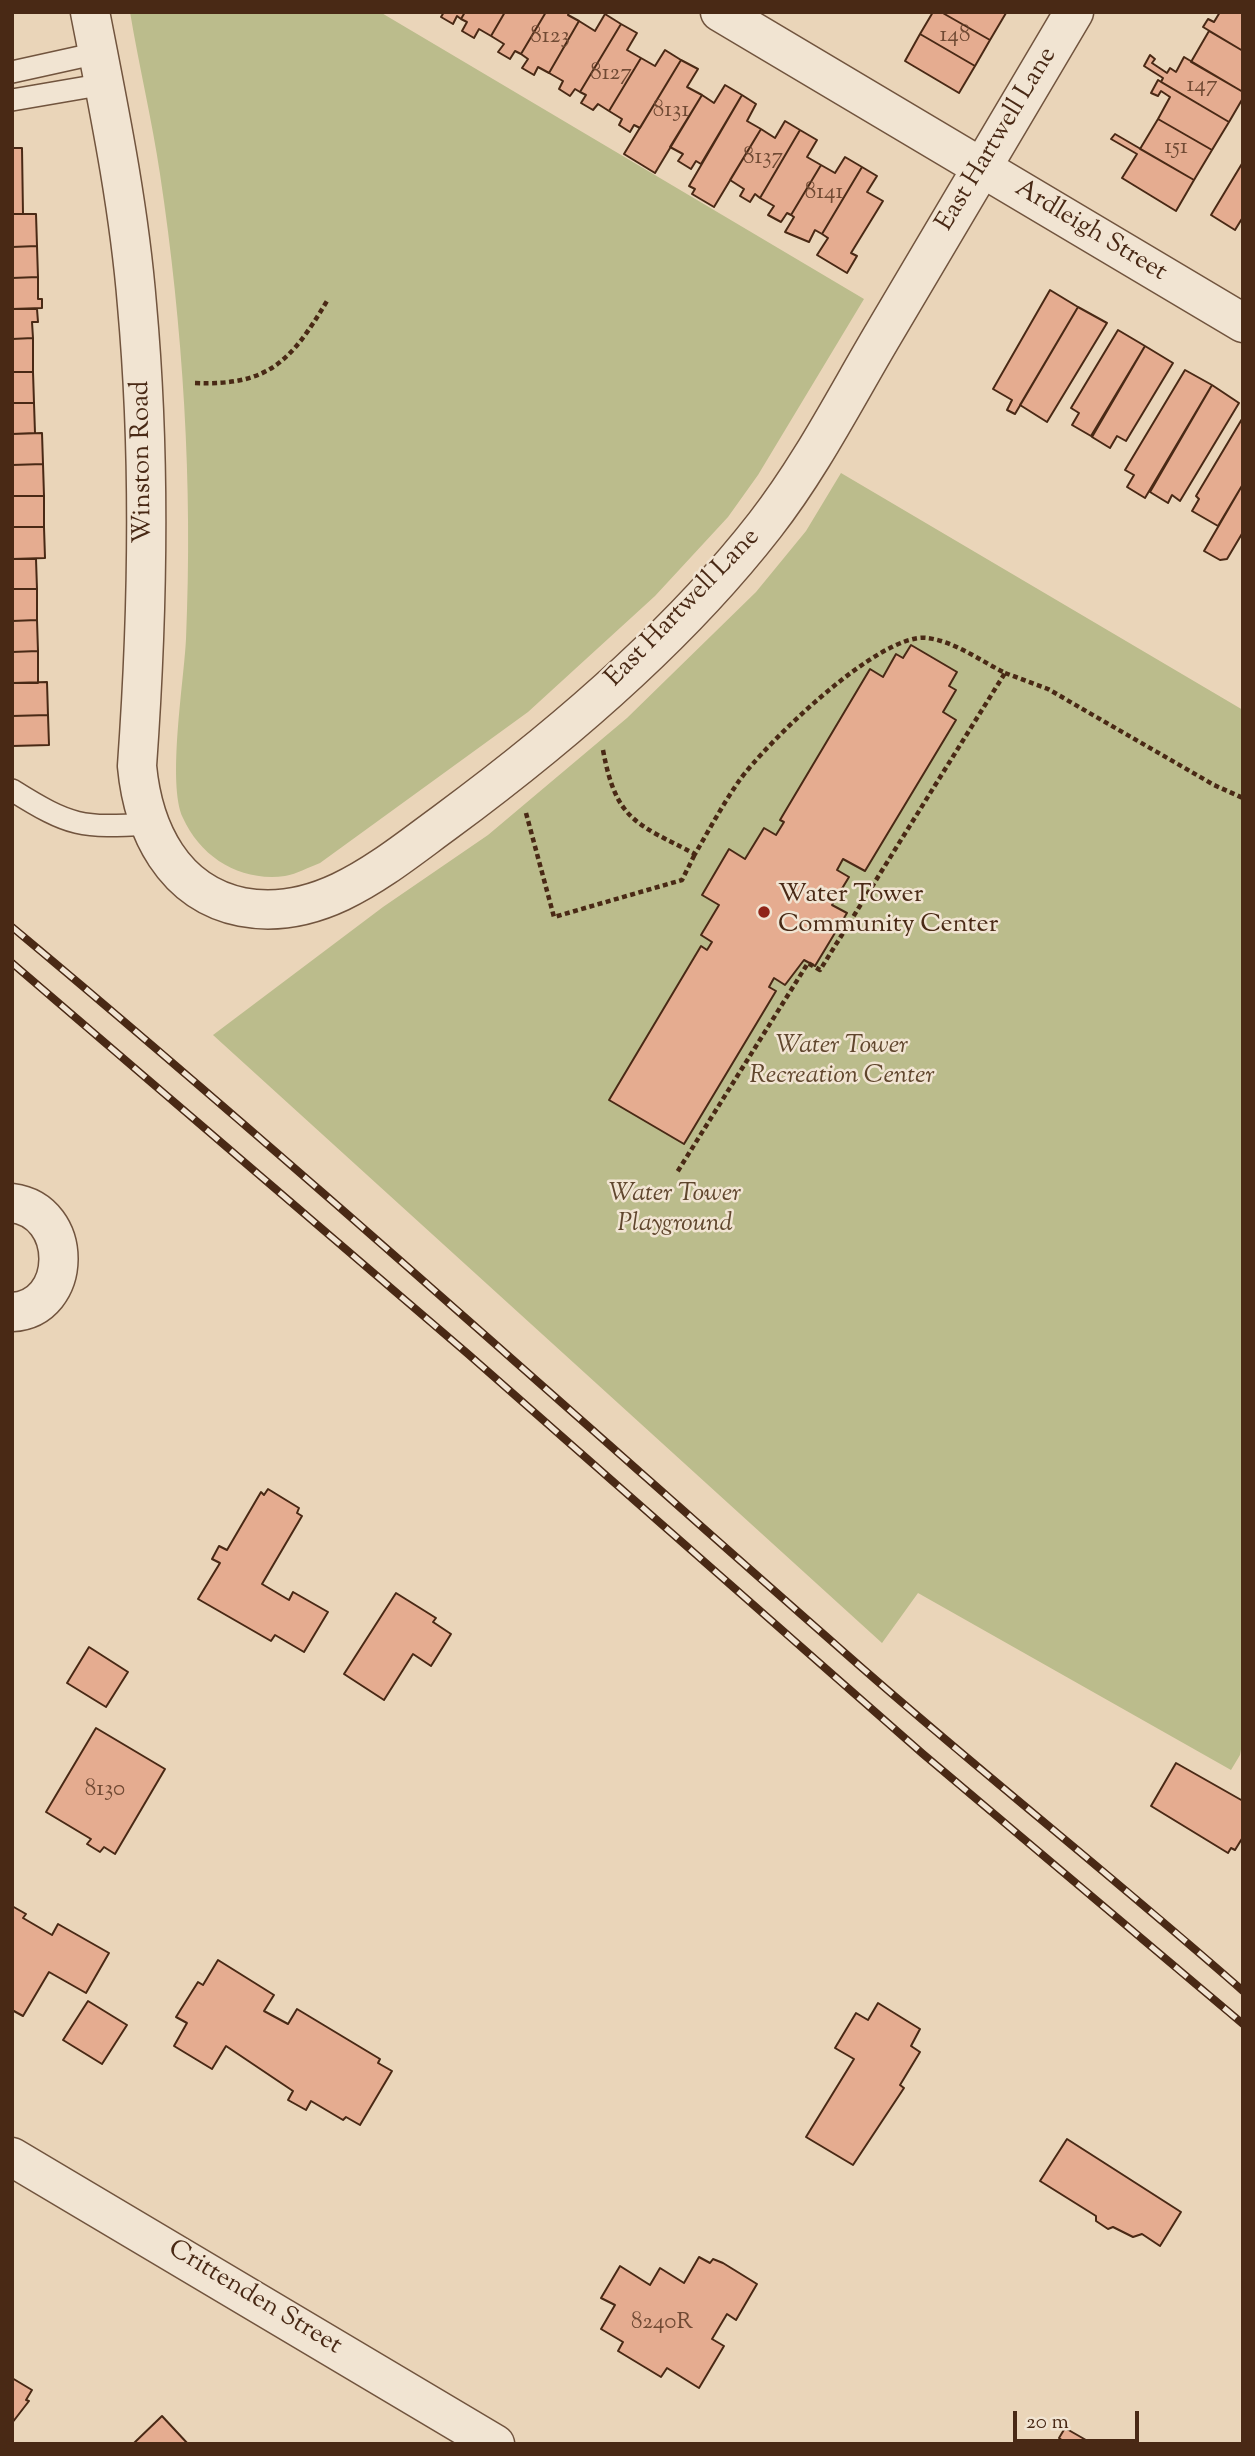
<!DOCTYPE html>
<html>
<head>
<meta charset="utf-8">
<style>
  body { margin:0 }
  #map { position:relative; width:1255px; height:2456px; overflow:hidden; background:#ead5b9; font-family:"Sorts Mill Goudy",serif }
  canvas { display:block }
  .frame { position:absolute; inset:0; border:14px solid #492915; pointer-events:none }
  .scale { position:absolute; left:1013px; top:2411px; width:126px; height:32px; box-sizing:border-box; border:4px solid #492915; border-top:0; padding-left:9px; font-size:21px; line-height:24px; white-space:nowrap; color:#492915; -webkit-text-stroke:5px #f1e4d2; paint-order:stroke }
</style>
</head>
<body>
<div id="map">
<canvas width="1255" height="2456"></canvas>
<div class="frame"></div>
<div class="scale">20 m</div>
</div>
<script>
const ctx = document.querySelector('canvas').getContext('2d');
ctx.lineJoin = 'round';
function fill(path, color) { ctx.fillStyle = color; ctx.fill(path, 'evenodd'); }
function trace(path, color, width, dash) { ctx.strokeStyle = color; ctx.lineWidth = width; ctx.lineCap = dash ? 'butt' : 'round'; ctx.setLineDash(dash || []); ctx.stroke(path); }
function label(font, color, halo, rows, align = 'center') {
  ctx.font = font + ' "Sorts Mill Goudy",serif'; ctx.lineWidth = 5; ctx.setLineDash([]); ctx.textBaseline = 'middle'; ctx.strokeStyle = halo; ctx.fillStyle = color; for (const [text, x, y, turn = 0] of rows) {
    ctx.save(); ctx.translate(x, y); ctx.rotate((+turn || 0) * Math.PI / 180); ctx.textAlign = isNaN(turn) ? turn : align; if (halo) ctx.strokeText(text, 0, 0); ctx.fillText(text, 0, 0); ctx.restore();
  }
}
fill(new Path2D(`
  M130,12H380L864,299L758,475L728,517L655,596L528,712L320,863C309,867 297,874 285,876C241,882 201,858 183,818C167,784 184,681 186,639C193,485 183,327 160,174C152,120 139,66 130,12Z
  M841,473L1243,710V1738L1240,1755L1231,1770L918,1593L882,1643L213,1035L383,907L488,835L627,718L756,592L806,531Z`), '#bbbc8c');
const building = new Path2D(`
  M444,12H465L461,19L457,16L453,24L441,17Z
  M465,12H505L491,36L479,29L474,38L462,31L467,22L461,19Z
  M505,12H546L521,54L515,51L510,59L498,52L504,44L491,36Z
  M546,12H569L568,15L579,21L549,73L538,67L534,75L522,68L528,59L521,54Z
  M933,12H941L990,40L975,66L920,34Z
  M941,12H1004L1006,13L990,40Z
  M1220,12H1243V51L1203,27L1208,19L1214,22Z
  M605,14L621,24L580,92L575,89L570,96L559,89L563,81L549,73L579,21L595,31Z
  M621,24L637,33L627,50L641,58L609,111L598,104L593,110L581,103L586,95L580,92Z
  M1209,31L1243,51V92L1191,62Z
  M920,34L975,66L959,93L905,61Z
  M665,50L681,60L640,128L634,125L630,132L619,125L622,119L609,111L641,58L655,66Z
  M1150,55L1155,59L1152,63L1167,73L1170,68L1176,72L1184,57L1243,92V98L1229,122L1161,82L1163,78L1144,66Z
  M681,60L698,69L687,87L702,95L655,173L624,154Z
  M1158,80L1229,122L1212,150L1158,119L1170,97L1161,91L1158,96L1151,93Z
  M725,85L742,95L701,164L696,161L691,169L678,161L683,154L670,147L702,95L714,103Z
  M742,95L756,104L747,121L761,129L714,207L692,194L695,189L689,186Z
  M1158,119L1212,150L1194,180L1140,149Z
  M785,121L800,130L760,198L755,194L750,202L740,196L744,189L730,180L761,129L775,138Z
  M800,130L817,140L807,157L821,165L791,215L787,213L781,222L768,215L774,206L760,198Z
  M1115,134L1194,180L1176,211L1122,178L1137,154L1111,139Z
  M12,148H22L23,214H12Z
  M845,157L862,167L822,234L815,230L809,242L785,232L794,217L791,215L821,165L835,173Z
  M1243,162V217L1235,230L1211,215Z
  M862,167L877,176L867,192L883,201L851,253L857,256L847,273L817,255L828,238L822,234Z
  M12,214H36L37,246L12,247Z
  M37,246L38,277L12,278V247Z
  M38,277V299H42V308L12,309V278Z
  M1050,290L1078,307L1015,414L1007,410L1012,400L993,389Z
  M1078,307L1107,323L1047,422L1020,405Z
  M12,309H37L38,322H32L33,338L12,339Z
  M1118,330L1145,346L1091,436L1072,425L1079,413L1071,408Z
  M33,338V372H12V339Z
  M1145,346L1173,363L1126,441L1117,436L1110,448L1092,437Z
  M1185,370L1212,385L1145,498L1127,487L1134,475L1125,470Z
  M12,372H33L34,403H12Z
  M1212,385L1239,403L1180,501L1172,495L1168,503L1150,492Z
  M12,403H34L35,433L12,434Z
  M1242,419L1243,484L1218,526L1192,511L1199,499L1196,496Z
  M42,433L43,464L12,465V434Z
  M43,464L44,496H12V465Z
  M1243,484V532L1227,559L1220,560L1204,551Z
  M12,496H44V527H12Z
  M12,527H44L45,558L12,559Z
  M12,559H36L37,589H12Z
  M12,589H37V620L12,621Z
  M37,620L38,651L12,652V621Z
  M911,645L957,672L949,686L956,690L943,712L956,720L865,871L843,859L837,870L849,877L832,905L847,913L815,966L804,960L785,985L774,978L769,987L776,991L684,1144L609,1100L701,946L707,950L712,942L701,935L719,905L702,895L729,849L745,859L764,828L776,835L784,822L780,820L870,669L883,677L896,654L903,658Z
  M38,651V683H12V652Z
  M47,682L48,715L12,716V683Z
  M48,715L49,745L12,746V716Z
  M268,1489L299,1508L297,1513L302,1516L262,1584L289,1600L293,1592L328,1612L304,1652L275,1635L271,1641L198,1599L220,1563L212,1559L219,1546L227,1550L261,1492L264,1495Z
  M396,1593L436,1618L433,1622L451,1634L431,1666L413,1654L384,1700L344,1674Z
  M89,1647L128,1672L106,1707L67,1683Z
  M96,1728L165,1769L115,1854L104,1847L100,1852L87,1844L91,1839L46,1812Z
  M1176,1763L1243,1801V1837L1235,1850L1231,1848L1228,1853L1151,1806Z
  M12,1906L26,1914L23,1918L52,1935L58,1924L109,1953L86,1993L49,1972L23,2016L12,2010Z
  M218,1960L274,1995L264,2011L288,2024L297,2009L380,2059L378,2063L392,2071L360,2125L346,2117L343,2120L311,2101L306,2110L288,2100L293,2091L226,2046L212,2069L174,2046L187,2023L176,2017L198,1982L203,1985Z
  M88,2001L127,2025L102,2064L63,2040Z
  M878,2003L920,2029L911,2046L920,2052L900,2085L904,2088L853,2165L806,2137L854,2059L835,2048L856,2013L868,2020Z
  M1067,2139L1181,2212L1160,2246L1142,2234L1133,2237L1113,2227L1108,2229L1096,2221V2216L1040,2181Z
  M699,2257L710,2263L713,2259L723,2263L757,2284L736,2320L727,2314L712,2339L724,2346L699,2388L667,2368L661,2377L618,2351L623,2342L601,2329L615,2305L601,2298L620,2266L650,2285L660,2268L684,2283Z
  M12,2378L32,2390L26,2400L29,2401L12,2423Z
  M162,2416L188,2444H133Z
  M1065,2428L1093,2444H1061L1063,2441L1059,2438Z`);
fill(building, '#e5ac90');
trace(building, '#492915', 2);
const lane = new Path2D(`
  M12,72L98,53
  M12,100L105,84
  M12,790C71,827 81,828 149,824`);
const street = new Path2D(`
  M90,12C109,109 129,206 137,305C151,459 148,613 137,766C143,830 173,893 242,907C321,922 385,866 444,823C558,739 678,637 765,525C811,466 846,397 884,333C947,226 1011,119 1074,12
  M720,12L1243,323
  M12,1203C75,1211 73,1309 12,1312
  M12,2157L495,2444`);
trace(lane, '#71543e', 24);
trace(street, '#71543e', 41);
trace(new Path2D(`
  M195,383C269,386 291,361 327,301
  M1005,673L1048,689L1214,785L1243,798
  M603,750C616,820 635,823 695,854C709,830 723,804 739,781C766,743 880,632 927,638C954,641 981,661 1005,673L820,970L808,963L676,1174
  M526,813L554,917L682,880L695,854`), '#492915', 4.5, [5, 3.5]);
trace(lane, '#f1e4d2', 21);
trace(street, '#f1e4d2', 38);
const rail = new Path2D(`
  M12,927C303,1170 584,1424 869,1674C992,1781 1120,1883 1243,1991
  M12,963L468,1354L923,1754L1243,2024`);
trace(rail, '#492915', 8);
trace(rail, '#f1e4d2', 5, [16]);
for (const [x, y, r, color] of [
  [764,912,7,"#8f2418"]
]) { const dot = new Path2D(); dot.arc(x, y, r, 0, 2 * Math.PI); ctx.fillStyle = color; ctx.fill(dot); trace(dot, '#f1e4d2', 2.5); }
label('23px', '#704a34', null, [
  ["148",955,37],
  ["8123",550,38],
  ["8127",611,75],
  ["147",1202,87],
  ["8131",671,112],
  ["151",1176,149],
  ["8137",763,159],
  ["8141",824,194],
  ["8130",105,1791],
  ["8240R",662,2324]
]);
label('26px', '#492915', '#f1e4d2', [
  ["East Hartwell Lane",998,140,-59],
  ["Ardleigh Street",1090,232,31],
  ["Winston Road",144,462,-91],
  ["East Hartwell Lane",684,609,-46],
  ["Crittenden Street",254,2299,31]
]);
label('26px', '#492915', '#f1e4d2', [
  ["Water Tower",778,897],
  ["Community Center",778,927]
], 'left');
label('italic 26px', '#60462d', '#f1e4d2', [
  ["Water Tower",842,1048],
  ["Recreation Center",842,1078],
  ["Water Tower",675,1196],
  ["Playground",675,1226]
]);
</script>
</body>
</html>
